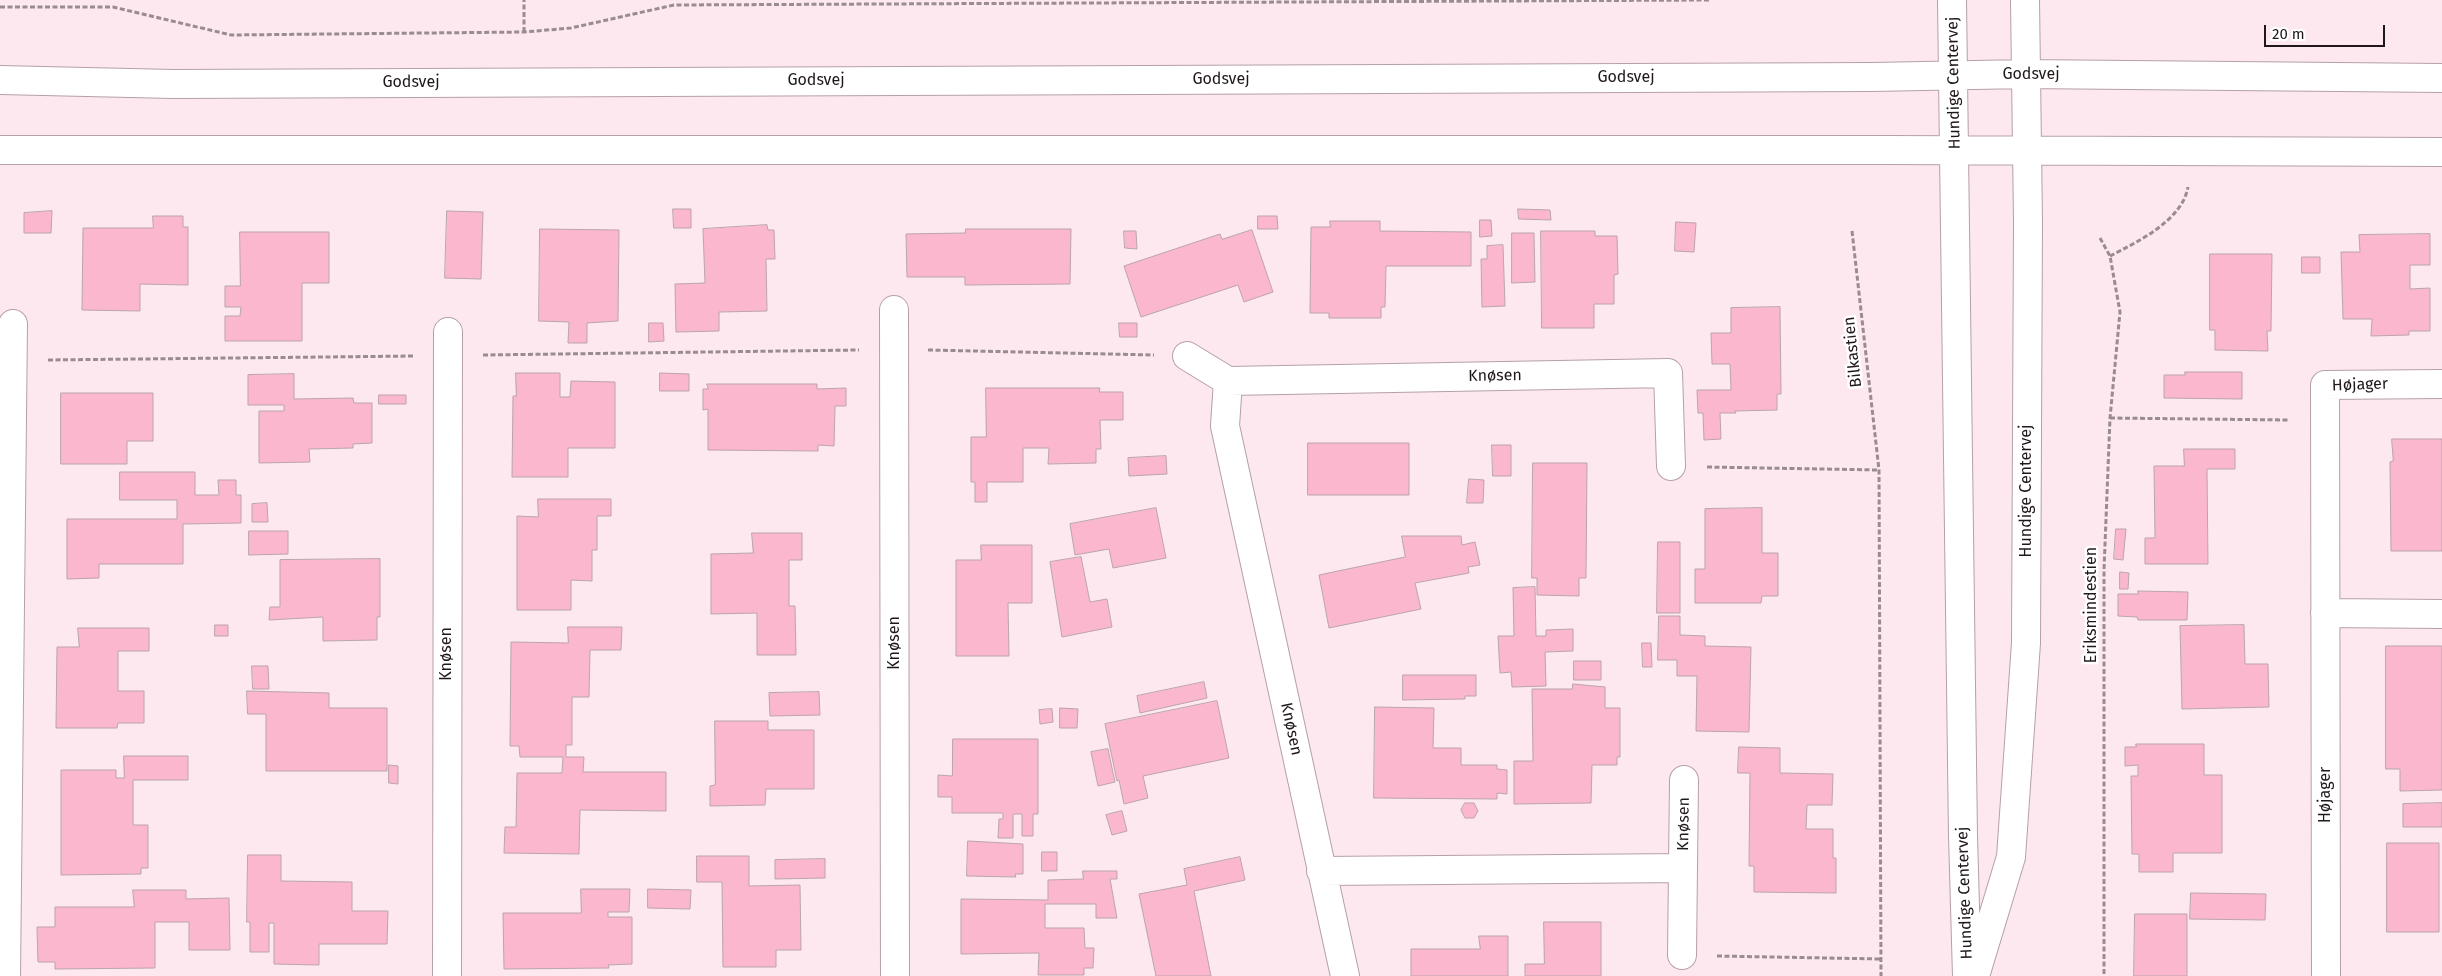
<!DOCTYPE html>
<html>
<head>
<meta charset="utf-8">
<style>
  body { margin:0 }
  #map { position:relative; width:2442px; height:976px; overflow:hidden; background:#fce8ee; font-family:"Fira Sans",sans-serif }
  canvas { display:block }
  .scale { position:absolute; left:2264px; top:25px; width:121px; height:22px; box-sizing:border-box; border:2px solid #1f171a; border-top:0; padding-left:6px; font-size:15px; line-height:18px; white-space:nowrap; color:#1f171a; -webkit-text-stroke:4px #fff; paint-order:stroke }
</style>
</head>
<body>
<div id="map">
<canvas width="2442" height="976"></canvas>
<div class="scale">20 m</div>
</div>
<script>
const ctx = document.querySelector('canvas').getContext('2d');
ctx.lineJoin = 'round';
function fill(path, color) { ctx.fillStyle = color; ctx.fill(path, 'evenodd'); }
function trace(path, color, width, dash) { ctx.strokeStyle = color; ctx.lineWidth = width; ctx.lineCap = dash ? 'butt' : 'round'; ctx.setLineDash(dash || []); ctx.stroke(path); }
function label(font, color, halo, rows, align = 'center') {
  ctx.font = font + ' "Fira Sans",sans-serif'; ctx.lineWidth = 5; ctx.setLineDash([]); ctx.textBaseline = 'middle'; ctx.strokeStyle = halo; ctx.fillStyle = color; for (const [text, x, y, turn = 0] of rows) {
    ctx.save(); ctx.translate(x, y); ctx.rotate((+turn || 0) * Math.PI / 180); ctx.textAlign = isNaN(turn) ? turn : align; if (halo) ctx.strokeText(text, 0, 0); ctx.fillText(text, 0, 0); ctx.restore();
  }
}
const building = new Path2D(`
  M673,209H691V228H674Z
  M1518,209L1550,210L1551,220L1519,219Z
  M52,211L51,233H24V213Z
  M447,211L483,212L481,279L445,278Z
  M153,216H183V227H188V285L140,284V311L82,310L83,228H153Z
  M1258,216H1277L1278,229H1258Z
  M1480,220H1491L1492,236L1480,237Z
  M1330,221H1380V231L1471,232V266H1386L1385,307H1381V318H1329V313H1310L1311,227H1330Z
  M1676,222L1696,223L1694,252L1675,251Z
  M767,225L768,230H774L775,259H766L767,311L719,312V331L676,332L675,284L705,283L703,229Z
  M540,229L619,230L618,321L587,323V343H568L569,322L539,321Z
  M966,229H1071L1070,284L965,285V277H907L906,234L965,233Z
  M1252,230L1273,292L1244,302L1238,285L1141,317L1124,266L1220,234L1222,239Z
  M1124,231H1136L1137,249L1125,248Z
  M1541,231H1595V236H1617L1618,274L1614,275V304H1594V328H1542Z
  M240,232H329V283H302V341H225V316H240L241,307H225V286H240Z
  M1512,233H1534L1535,282L1512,283Z
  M2430,234V265H2410V289L2430,288V331H2409V335L2371,336L2372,319H2343L2341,252H2360L2359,235Z
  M1503,245L1505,306L1482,307L1481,259H1487V246Z
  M2210,254H2272L2271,331H2267L2268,351L2215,350V330H2210Z
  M2302,257H2320V273H2302Z
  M1780,307L1781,394H1777V410L1735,411L1736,413H1720L1721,439L1704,440L1703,413H1698L1697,390H1731L1730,364H1712L1711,333H1731V308Z
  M649,323H663L664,341L649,342Z
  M1119,323H1137V337H1120Z
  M2185,372H2242V399L2164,398V375H2185Z
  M516,373H560V397H570L571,381L615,382V448H568V477H512L513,396H516Z
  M660,373L689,374V391H660Z
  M294,374V399L353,398L354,403H372V443L353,444V448L309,449L310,462L259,463V411H284V405H248V375Z
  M707,384H817V389L846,388V406H835L834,446L818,445V451L708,450V409L703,410V389H708Z
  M986,388H1100L1099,392H1123V420H1100L1101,449H1096V463L1048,464L1049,448H1023V482H987V502H975V482H971V437H986Z
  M61,393H153V441H127V464H61Z
  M379,395H406V404H379Z
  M2392,439H2442V551H2391L2390,462L2393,461Z
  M1308,443H1409V495H1308Z
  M1492,445H1511V476H1493Z
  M2184,449H2235V469H2207L2208,564H2145V538H2155L2154,466H2184Z
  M1166,456L1167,474L1129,476L1128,458Z
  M1533,463H1587L1586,578H1579V596L1537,595V578H1532Z
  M120,472H195V495H219L218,480H236V495H241V523L183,524V564H99V578L67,579V519H177V500H120Z
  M1469,479L1484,480L1483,503H1467Z
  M538,499H611V516H597V550H592V581L571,580V610H517V516L538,517Z
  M267,503L268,522H252V504Z
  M1156,508L1166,558L1113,568L1109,549L1075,555L1070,524Z
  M1762,508V553H1778V596H1762L1761,603H1695V569H1705V509Z
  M2116,529H2126L2123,560L2114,559Z
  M249,531H288V554L249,555Z
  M752,533H802V560H789V606H795L796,655H757V613L711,614V554L753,553Z
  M1402,536H1461L1462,545L1475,542L1480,565L1468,567L1469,573L1415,583L1421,609L1329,628L1319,575L1405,557Z
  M1658,542H1680V613H1657Z
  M981,545H1032V603H1008L1009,656H956V560H981Z
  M1081,557L1090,602L1107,599L1112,627L1062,637L1050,562Z
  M380,559V617H377V640L323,641V617L269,620L270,607H280V560Z
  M2120,572L2129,573L2128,589H2120Z
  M1535,587L1536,636H1546V630L1573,629V651L1545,652L1546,686L1512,687L1511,672L1500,673L1498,636H1514L1513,588Z
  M2138,591L2188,592L2187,620H2138L2137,617L2118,616V594H2138Z
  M1659,616H1680V635L1705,636V646L1751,647L1749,732L1696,731L1697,676H1677V660H1658Z
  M215,625H228V636H215Z
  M2244,625L2245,664H2268L2269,707L2182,709L2180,626Z
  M568,627H622L621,650H590L589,697H572V745H566V757H584L583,772H666V811L580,810L579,854L504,853L505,827H516L517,773H562L563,757H520L519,746H510L511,642L568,643Z
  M78,628H149V651H118V691H144V723H118L117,728H56L57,647H79Z
  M1642,643H1651L1652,667H1643Z
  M2386,646H2442V790L2400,791V769H2386Z
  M1574,661H1601V680H1574Z
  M252,666H268L269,689H253Z
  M1403,675H1476V696H1465V699L1403,700Z
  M1204,682L1207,698L1140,713L1137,696Z
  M1573,684L1605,687V708H1620V757H1617V765H1592L1591,803L1514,804V761H1533L1532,689H1572Z
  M247,691L329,693V708H387V771H266V714H248Z
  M819,692L820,715L770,716L769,693Z
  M1217,701L1229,758L1143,776L1148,798L1124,804L1119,780L1117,781L1105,724Z
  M1375,707L1434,708L1433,748H1461V765H1497V769L1507,770V794L1497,793V799L1374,798Z
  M1060,708L1078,709L1077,728H1060Z
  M1052,709L1053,722L1040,724L1039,710Z
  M715,721H768V730H814V789H766L765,805L710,806V786L715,785Z
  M953,739H1038V814H1033V836H1022V814H1013V838H998L999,819H1003V813H952V797H938V775L952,776Z
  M2136,744H2204V775H2222V853H2173V872H2139V854H2132L2131,776H2138V765L2125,766V747H2136Z
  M1739,747L1780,748V773L1833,774L1832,805H1807L1806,829H1833V858H1836V893L1754,892V866H1749L1750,773H1738Z
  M1108,749L1115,782L1098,786L1091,752Z
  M124,756H188V780H133V825H148V868H141V874L61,875V770H116V778H124Z
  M389,765L398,766V784L389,783Z
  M1465,803H1474L1478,811L1474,818H1465L1461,810Z
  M2442,803V827H2403V804Z
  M1122,811L1127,831L1112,835L1106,815Z
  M968,841L1023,844V874H1015L1016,877L967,876Z
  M2387,843H2439V932H2387Z
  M1042,852H1057V871H1042Z
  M248,855H281V881L352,882V911H388L387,944H319V965L274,964V923H269V952H250V922H247Z
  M697,856H749V886L800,885L801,950H776V967H723L722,882H697Z
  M1240,857L1245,880L1194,891L1211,976H1156L1139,894L1187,885L1184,869Z
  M825,859V878L775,879V860Z
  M1083,871H1117V879H1110L1117,918H1096V904H1045V928H1084L1085,948H1094L1093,968H1084V975H1038L1039,953L961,954V899L1048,900V880L1083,879Z
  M581,889H630L629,912H608V917H632V964L608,965L609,968L504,969L503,913H581Z
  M648,889L691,890L690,909L648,908Z
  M133,890H186V899L229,898L230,950H189V922H155V968L55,969V962H38L37,927H55V907H134Z
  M2191,893L2266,894L2265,920L2190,919Z
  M2135,914H2187V976H2134Z
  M1544,922H1601V976H1525V964H1544Z
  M1479,936H1508V976H1411V949H1480Z`);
fill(building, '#fbb7ce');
trace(building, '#bba4ab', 1);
const street = new Path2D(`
  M894,310L895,976
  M1187,356L1228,381
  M2325,613L2442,614
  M1321,871L1683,868
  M1682,955L1684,780
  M6,976L13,324
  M447,976L448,332
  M1345,976L1225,426L1228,381L1668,373L1671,466
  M2326,976L2325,385L2442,384`);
const secondary = new Path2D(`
  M1952,0L1963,836L1967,976
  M0,80L173,84L1872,77L2025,74L2442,78
  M0,150H1885L2442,152
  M1975,976L2011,857L2026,643L2028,221L2025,0`);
trace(street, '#b6a0a7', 30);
trace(secondary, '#b6a0a7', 30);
trace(new Path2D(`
  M0,7H113L231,35L524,32L571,28L674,5L1709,0
  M524,32V0
  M1852,231L1879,470L1881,976
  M2100,238L2110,256L2120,312L2110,418L2104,570V976
  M2110,256C2137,242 2182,221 2188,187
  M928,350L1154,355
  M483,355L859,350
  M48,360L414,356
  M2110,418L2290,420
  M1707,467L1879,470
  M1717,956L1881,959`), '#9a8b90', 3, [5, 2.5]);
trace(street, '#fff', 28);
trace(secondary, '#fff', 28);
label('16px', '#1f171a', '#fff', [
  ["Godsvej",2031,75],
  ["Godsvej",1626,78],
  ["Godsvej",1221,80],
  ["Godsvej",816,81],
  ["Godsvej",411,83],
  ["Hundige Centervej",1954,83,-91],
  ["Bilkastien",1853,352,-96],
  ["Knøsen",1495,376,-1],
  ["Højager",2360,385,-2],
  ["Hundige Centervej",2027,491,-90],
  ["Eriksmindestien",2092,605,-90],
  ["Knøsen",895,643,-90],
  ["Knøsen",447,654,-90],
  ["Knøsen",1291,729,78],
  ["Højager",2326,795,-90],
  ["Knøsen",1684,824,-89],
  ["Hundige Centervej",1965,893,-92]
]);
</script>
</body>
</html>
